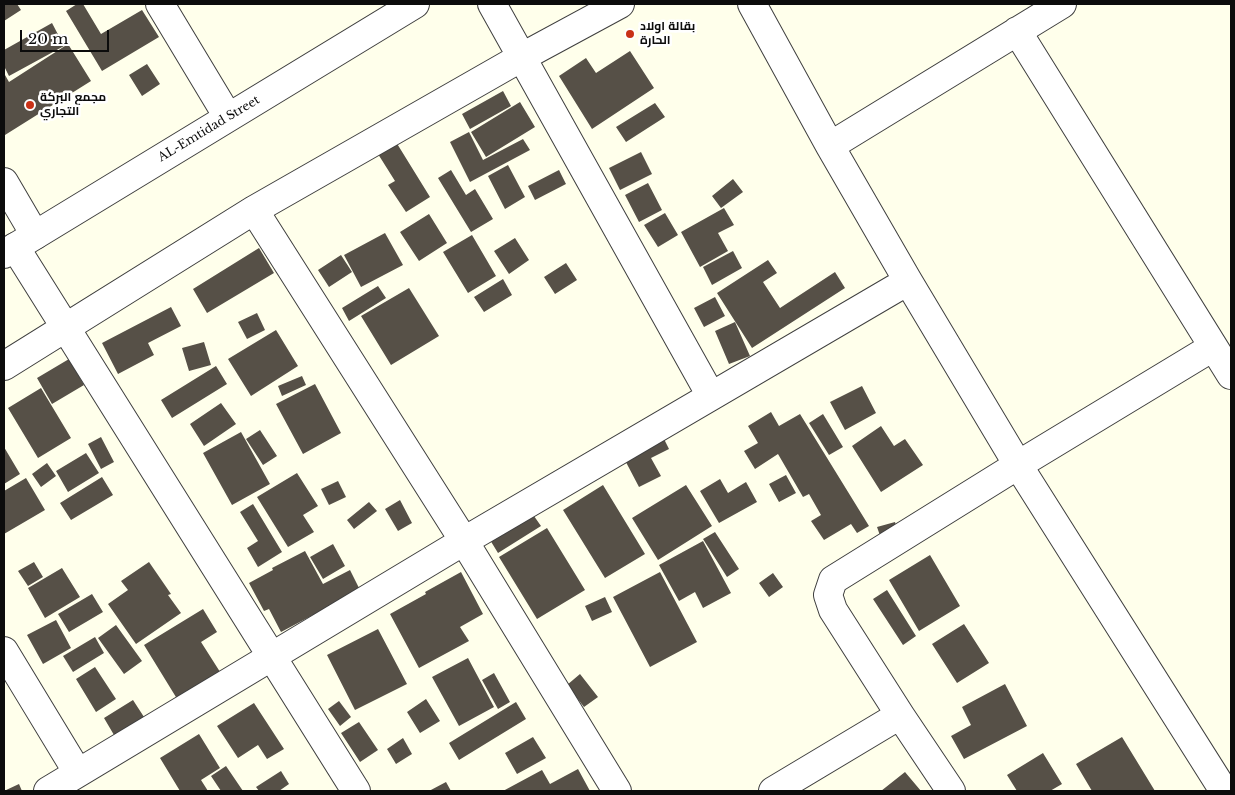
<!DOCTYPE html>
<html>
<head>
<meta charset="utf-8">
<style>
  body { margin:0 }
  #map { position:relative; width:1235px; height:795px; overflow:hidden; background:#ffffeb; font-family:"Libre Baskerville",serif }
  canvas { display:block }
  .frame { position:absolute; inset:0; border:5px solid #0c0c0c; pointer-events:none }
  .scale { position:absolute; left:20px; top:30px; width:89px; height:22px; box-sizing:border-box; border:2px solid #0c0c0c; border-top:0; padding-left:6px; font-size:15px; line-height:18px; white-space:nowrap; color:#0c0c0c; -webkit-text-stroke:4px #fff; paint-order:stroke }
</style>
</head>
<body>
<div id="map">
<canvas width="1235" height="795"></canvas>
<div class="frame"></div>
<div class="scale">20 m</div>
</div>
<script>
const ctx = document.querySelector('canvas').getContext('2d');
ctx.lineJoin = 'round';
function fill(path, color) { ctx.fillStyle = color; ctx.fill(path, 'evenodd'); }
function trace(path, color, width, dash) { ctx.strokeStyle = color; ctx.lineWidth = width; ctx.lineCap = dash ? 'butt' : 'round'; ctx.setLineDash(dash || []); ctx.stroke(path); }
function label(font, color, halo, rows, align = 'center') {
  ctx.font = font + ' "Libre Baskerville",Cairo,serif'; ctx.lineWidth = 5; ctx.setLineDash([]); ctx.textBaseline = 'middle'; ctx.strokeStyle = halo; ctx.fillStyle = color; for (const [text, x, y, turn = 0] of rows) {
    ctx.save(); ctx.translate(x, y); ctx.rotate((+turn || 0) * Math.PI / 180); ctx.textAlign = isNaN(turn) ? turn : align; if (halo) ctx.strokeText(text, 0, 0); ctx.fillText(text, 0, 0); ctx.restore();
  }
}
fill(new Path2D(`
  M4,4H17L21,10L4,21Z
  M77,4H83L101,34L142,10L159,37L102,71L66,11Z
  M52,23L64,46L9,76L4,66V50Z
  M68,44L91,81L5,135L4,76L5,75L9,82Z
  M630,51L654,88L592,129L559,76L586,58L596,73Z
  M147,64L160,84L142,96L129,75Z
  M503,91L511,106L470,129L462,114Z
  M520,102L535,127L486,157L471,132Z
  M655,103L665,117L626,142L616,127Z
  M469,132L483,160L523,139L530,150L470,182L450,142Z
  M396,142L430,197L406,212L388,185L395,181L378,154Z
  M641,152L652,174L620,190L609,168Z
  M508,165L525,197L505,209L488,176Z
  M451,170L466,195L475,189L493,219L471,232L438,178Z
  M559,170L566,184L535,200L528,186Z
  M733,179L743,192L721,208L712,196Z
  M648,183L662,210L639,222L625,195Z
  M724,208L734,225L718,233L728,251L700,267L681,232Z
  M665,213L678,235L658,247L644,225Z
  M429,214L447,243L419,261L400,232Z
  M385,233L403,265L361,287L344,255Z
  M472,235L496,276L468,293L443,252Z
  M515,238L529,260L509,274L494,251Z
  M259,248L274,273L207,313L193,289Z
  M733,251L742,268L712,285L703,267Z
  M341,255L352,272L329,287L318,270Z
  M768,260L777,273L763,282L780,308L835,272L845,288L752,348L717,293Z
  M566,263L577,280L555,294L544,277Z
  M503,279L512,295L484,312L474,297Z
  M378,286L386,298L349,321L342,308Z
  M409,288L439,336L391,365L361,316Z
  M715,297L725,316L704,327L694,308Z
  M171,307L181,326L148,343L154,355L118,374L102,343Z
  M257,313L265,330L247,339L238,322Z
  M735,322L750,356L729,364L715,331Z
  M276,330L298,366L251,396L228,359Z
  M204,342L211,365L189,371L182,348Z
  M69,359L84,385L52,404L37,378Z
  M216,366L227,384L172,418L161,400Z
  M302,376L306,385L282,396L278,386Z
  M315,384L341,433L303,454L276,404Z
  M862,386L876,413L845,430L830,402Z
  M41,388L71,438L38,458L8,408Z
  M221,403L236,424L204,446L190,424Z
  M771,412L779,426L800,414L869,526L857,533L851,524L824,540L811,521L821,515L809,494L803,497L778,454L755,469L744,451L758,443L748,426Z
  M823,414L843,447L829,455L809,423Z
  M657,425L669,449L651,458L661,476L639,487L617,445Z
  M881,426L894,446L905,439L923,465L881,492L852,446Z
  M260,430L277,456L263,465L246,439Z
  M241,432L270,484L232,505L203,453Z
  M101,437L114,462L101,469L88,444Z
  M4,447L20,474L4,484Z
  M86,453L99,473L68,492L56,471Z
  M47,463L56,476L41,487L32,474Z
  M297,473L318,506L303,515L314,532L288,547L257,497Z
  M786,475L796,493L779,502L769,484Z
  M102,477L113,495L71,520L60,503Z
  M26,478L45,510L4,534V491Z
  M720,479L728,493L746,482L757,502L719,523L700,491Z
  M338,481L346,497L329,505L321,489Z
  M603,485L645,554L605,578L563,510Z
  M686,485L712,526L658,560L632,518Z
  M400,500L412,523L398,531L385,509Z
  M369,502L377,511L354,529L347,520Z
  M253,504L282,552L258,567L247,548L258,541L240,512Z
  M529,509L541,526L498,553L487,535Z
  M895,522L900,539L883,544L877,527Z
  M547,528L585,590L537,619L499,557Z
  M715,532L739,569L727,577L703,539Z
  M703,541L731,593L703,608L695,592L679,601L659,565Z
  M333,544L345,566L323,579L310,557Z
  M305,551L323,584L350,570L360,590L281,632L269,609L264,611L249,583L273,570L272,568Z
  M930,555L960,606L919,631L889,580Z
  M34,562L43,577L28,586L18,571Z
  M149,562L171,594L168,595L181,613L136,644L108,604L128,590L121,581Z
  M62,568L80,597L45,618L28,588Z
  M461,572L483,614L460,627L469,641L419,668L390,614L426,594L425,592Z
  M660,572L697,642L650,667L613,597Z
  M773,573L783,587L769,597L759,583Z
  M887,590L916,636L903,645L873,599Z
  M92,594L103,612L69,632L58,614Z
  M605,597L612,612L592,621L585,606Z
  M203,609L217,632L201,642L222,675L179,702L144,645Z
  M56,620L71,648L43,664L27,635Z
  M964,624L989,663L957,683L932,644Z
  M116,625L142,661L124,674L98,638Z
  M378,629L407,684L355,710L327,655Z
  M95,637L104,653L73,672L63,656Z
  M468,658L494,707L459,726L432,677Z
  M95,667L116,699L96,712L76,679Z
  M494,673L510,702L498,709L482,680Z
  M580,674L598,697L584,707L567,685Z
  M1005,684L1027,726L964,759L951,736L971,725L962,707Z
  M426,699L440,721L420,733L407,712Z
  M133,700L144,717L114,735L104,718Z
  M339,701L351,717L340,726L328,709Z
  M516,702L526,719L459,760L449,743Z
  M254,703L284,749L267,759L258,745L238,758L217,726Z
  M359,722L378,750L360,762L341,733Z
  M199,734L220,768L201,780L208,791H180L160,758Z
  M533,737L546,758L517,774L505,753Z
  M1122,737L1155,791H1092L1076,764Z
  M403,738L412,754L396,764L387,749Z
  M1043,753L1062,784L1050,791H1017L1007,775Z
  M226,766L243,791H221L211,776Z
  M578,769L590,791H503L542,770L550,784Z
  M281,771L289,784L279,791H259L256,787Z
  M905,772L921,791H881Z
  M446,782L451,791H429Z
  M19,784L22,791H4Z`), '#565047');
const minor = new Path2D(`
  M160,4L228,117
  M492,4L711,396
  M752,4L830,146L908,281L1018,465L1224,791
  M1017,31L1231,375
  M830,146L1062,4
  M4,182L35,235
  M254,210L464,541L617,791
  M15,247L356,791
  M4,366L254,210L522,57L620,4
  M4,651L78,773
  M48,791L464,541L908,281
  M773,791L900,715
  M951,791L900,715L833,610L828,595L833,580L1018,465L1213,347`);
const tertiary = new Path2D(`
  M4,254L415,4`);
trace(minor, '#3f3f3f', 30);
trace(tertiary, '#3f3f3f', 30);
trace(minor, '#fff', 28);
trace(tertiary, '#fff', 28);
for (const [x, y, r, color] of [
  [630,34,5,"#c93117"],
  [30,105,5,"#c93117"]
]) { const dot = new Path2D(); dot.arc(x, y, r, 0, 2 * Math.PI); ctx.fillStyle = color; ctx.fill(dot); trace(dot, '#fff', 2); }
label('bold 12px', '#0c0c0c', '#fff', [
  ["بقالة اولاد",640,27],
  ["الحارة",640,41],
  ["مجمع البركة",40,98],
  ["التجاري",40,112]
], 'left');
label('12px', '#0c0c0c', '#fff', [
  ["AL-Emtidad Street",209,129,-31]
]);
</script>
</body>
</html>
